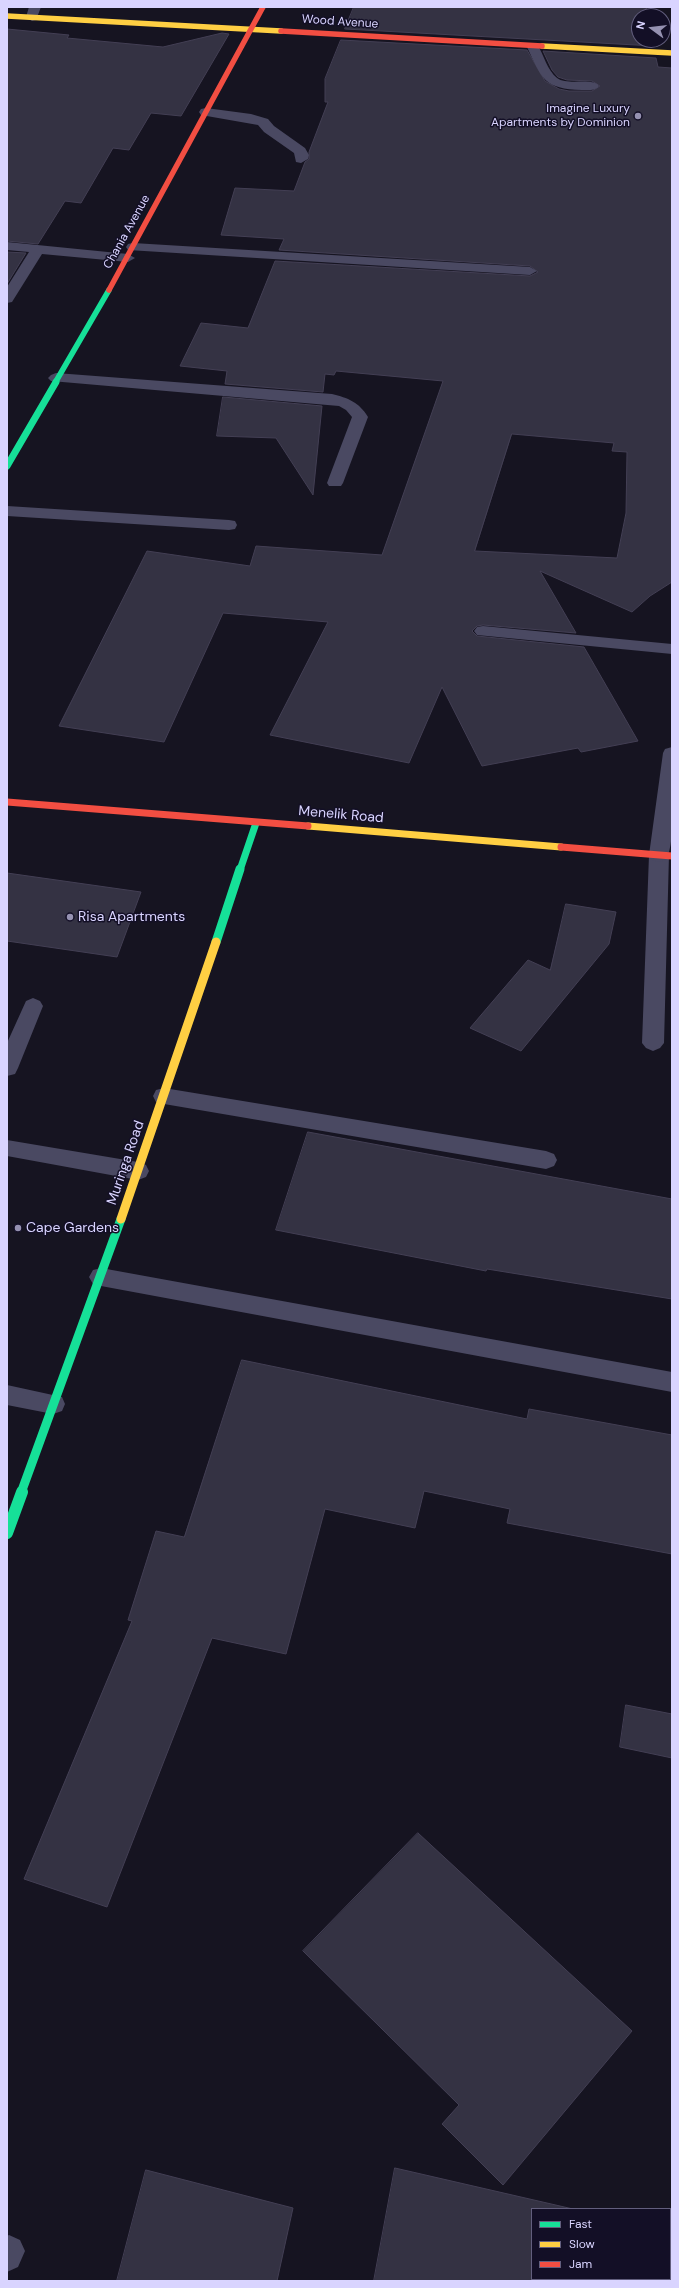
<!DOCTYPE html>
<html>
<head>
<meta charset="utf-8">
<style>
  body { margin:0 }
  #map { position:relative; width:679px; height:2288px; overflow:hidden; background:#161421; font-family:"DM Sans",sans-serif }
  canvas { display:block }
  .frame { position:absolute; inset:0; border:8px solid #d9d4ff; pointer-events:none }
  .legend { position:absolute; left:531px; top:2208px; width:140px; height:72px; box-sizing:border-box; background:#130f26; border:1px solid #625e7d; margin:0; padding:5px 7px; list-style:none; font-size:12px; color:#d9d4ff }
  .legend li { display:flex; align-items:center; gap:8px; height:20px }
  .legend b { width:20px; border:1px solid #625e7d }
  .north { position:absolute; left:631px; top:8px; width:40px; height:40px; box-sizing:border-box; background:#130f26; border:1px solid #625e7d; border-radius:50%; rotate:285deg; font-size:11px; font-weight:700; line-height:16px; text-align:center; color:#d9d4ff }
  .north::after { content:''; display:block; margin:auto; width:14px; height:18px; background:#9591b1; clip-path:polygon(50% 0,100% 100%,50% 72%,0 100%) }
</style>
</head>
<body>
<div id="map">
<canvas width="679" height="2288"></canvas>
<div class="frame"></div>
<ul class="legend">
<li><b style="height:5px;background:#16e098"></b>Fast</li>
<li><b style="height:5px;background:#ffcf43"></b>Slow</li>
<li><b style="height:5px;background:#f24e42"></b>Jam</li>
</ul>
<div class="north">N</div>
</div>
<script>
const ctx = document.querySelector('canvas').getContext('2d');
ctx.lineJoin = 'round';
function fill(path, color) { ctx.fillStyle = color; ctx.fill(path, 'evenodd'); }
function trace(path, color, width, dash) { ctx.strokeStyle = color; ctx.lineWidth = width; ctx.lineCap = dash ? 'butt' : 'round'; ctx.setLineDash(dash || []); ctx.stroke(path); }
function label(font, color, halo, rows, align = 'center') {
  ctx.font = font + ' "DM Sans",sans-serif'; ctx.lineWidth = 3; ctx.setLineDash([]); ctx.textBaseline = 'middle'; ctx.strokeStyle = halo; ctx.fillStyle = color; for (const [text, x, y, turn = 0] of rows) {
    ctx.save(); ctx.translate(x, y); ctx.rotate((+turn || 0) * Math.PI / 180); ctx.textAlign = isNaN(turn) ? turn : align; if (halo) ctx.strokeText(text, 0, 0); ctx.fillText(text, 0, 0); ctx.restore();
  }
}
const building = new Path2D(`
  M354,7H646L648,16H639V40H653L654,46L345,29Z
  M7,29L69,35L67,38L163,47L222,33L229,34L181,116L151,113L129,150L113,148L81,203L65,201L38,244L7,241Z
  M341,40L527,50L545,81L559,89L569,91H592L600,86L592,81L567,80L558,77L552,70L543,51L656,58L658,67L672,68V582L650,596L632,612L540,571L576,633L483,625L477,626L472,631L477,636L584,647L638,741L581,752L578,748L482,766L442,687L409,763L270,735L328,622L223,613L164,742L59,726L147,551L250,566L256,546L382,555L443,381L336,371L334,375L325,374L323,392L225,384L227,371L180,366L201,323L248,328L275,261L530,276L538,272L530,266L279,250L284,239L221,235L235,188L294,191L305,162L309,159V152L328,102H325V79ZM512,434L614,443L612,451L627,452L626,513L617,558L475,551Z
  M7,252L26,253L7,284Z
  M223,397L322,406L313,495L276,438L217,436Z
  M7,873L141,892L117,957L7,941Z
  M566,904L616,912L609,944L521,1051L470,1028L528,960L550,970Z
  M308,1132L672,1199V1299L487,1269L486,1271L276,1230Z
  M242,1360L527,1419L529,1409L672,1435V1554L507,1523L510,1509L424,1491L415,1528L325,1509L286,1654L212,1638L107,1907L24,1879L132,1621L128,1620L156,1531L184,1537Z
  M626,1705L672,1714V1758L620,1747Z
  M418,1833L632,2031L503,2185L442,2124L459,2105L303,1951Z
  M395,2168L573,2209H532V2279H670V2231L672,2232V2281H374Z
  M146,2170L293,2208L277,2281H117Z`);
fill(building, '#343243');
trace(building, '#433f54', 1);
fill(new Path2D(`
  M29,7H41L36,20L32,21L26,17Z
  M533,43L537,44C544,55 547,70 557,78C567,86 593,77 599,86C596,91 588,90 582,90C544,89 542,79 527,47Z
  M206,108L251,114L268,119L274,126L305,148L309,155L308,159L301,163L296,162L294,153L264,132L258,125L201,115L199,112L201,109Z
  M7,242L128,254L135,258L128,262L42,254L12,302L7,303V287L29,252L7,250Z
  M7,506L229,520L235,521L237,525L235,529L229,530L7,516Z
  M483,626L672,644V654L477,635L474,631L477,627Z
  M659,848L666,850L669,855L664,1043L660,1048L653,1051L646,1048L642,1043L649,855L652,850Z
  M164,1088L546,1151L554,1154L557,1160L554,1166L546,1169L164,1104L156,1102L153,1096L156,1090Z
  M101,1268L672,1372V1392L101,1286L93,1284L89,1277L93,1270Z
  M9,2235L20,2240L25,2251L18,2267L7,2272V2236Z`), '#4a4962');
fill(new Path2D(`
  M133,243L530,267L537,271L530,275L128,250L126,247L128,244Z
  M56,373L332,394C348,398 359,402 368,417L343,483L341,486H329L327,483L352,417L346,410L339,406L51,381L48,378L51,375Z
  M672,747C672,772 677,841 666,860L659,862L652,860L649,855L663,753L665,749Z
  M33,998L40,1001L43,1006L18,1068L15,1074L7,1076V1043L26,1001Z
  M7,1140L138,1162L146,1165L149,1171L146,1177L138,1180L7,1156Z
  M7,1385L62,1397L65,1404L62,1411L53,1414L7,1405Z`), '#4a4962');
trace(new Path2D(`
  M55,383L109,290`), '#16e098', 5.5);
trace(new Path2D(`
  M7,466L56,382
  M240,870L256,823`), '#16e098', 7);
trace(new Path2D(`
  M216,942L240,869
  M21,1493L121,1219`), '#16e098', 9);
trace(new Path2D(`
  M7,1533L22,1492`), '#16e098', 12);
trace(new Path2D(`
  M7,16L281,31
  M542,46L672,53`), '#ffcf43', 5.5);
trace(new Path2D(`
  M308,826L561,847`), '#ffcf43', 7);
trace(new Path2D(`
  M121,1219L216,942`), '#ffcf43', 9);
trace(new Path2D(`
  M281,31L542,46
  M109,290L263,7`), '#f24e42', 5.5);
trace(new Path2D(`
  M7,802L308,826
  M561,847L672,856`), '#f24e42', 7);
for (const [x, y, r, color] of [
  [638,116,4,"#9591b1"],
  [70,917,4,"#9591b1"],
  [18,1228,4,"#9591b1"]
]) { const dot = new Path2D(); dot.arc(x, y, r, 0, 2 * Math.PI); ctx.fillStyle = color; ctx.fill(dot); trace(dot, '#130f26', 1.5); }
label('12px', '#d9d4ff', '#130f26', [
  ["Wood Avenue",340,22,4],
  ["Chania Avenue",127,232,-61]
]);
label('12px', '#d9d4ff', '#130f26', [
  ["Imagine Luxury",630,109],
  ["Apartments by Dominion",630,123]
], 'right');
label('14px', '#d9d4ff', '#130f26', [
  ["Menelik Road",341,815,5],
  ["Muringa Road",126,1163,-71]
]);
label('14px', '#d9d4ff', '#130f26', [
  ["Risa Apartments",78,917],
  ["Cape Gardens",26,1228]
], 'left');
</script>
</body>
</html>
